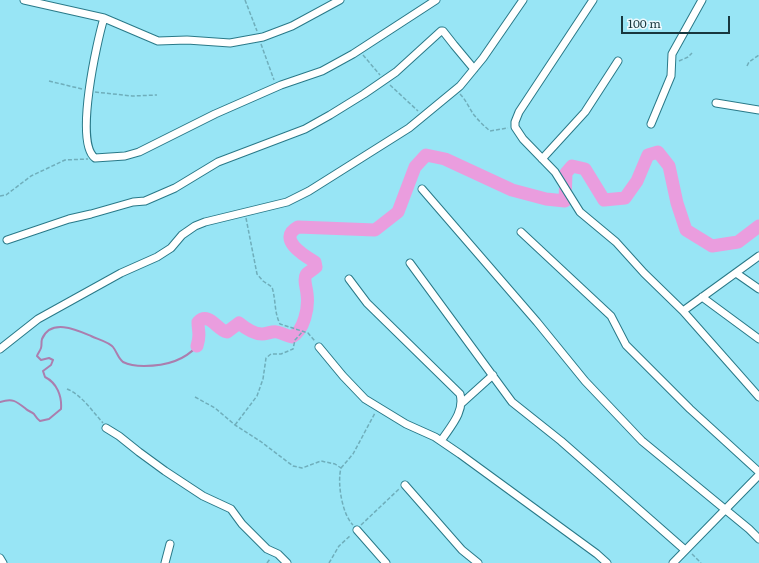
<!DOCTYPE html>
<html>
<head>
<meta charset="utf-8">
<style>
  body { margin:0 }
  #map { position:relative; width:759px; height:563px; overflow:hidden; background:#98e5f5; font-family:Literata,serif }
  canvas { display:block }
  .scale { position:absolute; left:621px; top:16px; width:109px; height:18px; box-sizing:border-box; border:2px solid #18373e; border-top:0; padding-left:5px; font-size:12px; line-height:14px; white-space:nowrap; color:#18373e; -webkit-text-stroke:3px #ecfafe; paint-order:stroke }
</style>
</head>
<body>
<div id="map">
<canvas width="759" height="563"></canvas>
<div class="scale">100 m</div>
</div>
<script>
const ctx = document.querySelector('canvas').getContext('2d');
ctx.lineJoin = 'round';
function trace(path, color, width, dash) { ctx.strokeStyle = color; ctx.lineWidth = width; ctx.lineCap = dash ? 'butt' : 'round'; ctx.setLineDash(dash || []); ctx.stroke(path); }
trace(new Path2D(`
  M0,402C13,398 16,401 26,409C28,411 32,412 34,414C36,417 37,419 40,421L49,419L61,409C62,396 57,383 45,377L43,371L51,365L53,360L49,358L41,360L37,356C38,353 40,351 41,348C42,345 41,342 42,339C51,318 77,330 91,336C97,339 109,342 113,347C117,352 118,358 123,362C129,365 138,366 144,366C164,366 183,362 197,346`), '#ab7eae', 2);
trace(new Path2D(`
  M197,346C201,334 198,333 198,322C209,311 217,330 227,332L239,323C245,328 254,334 262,334C267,334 272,331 277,332C282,333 287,336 292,337C304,330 309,308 307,294C307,289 303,280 306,275C308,272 313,270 316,267L315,262C305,256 276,239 298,227L375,230L398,212L415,167L426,155L445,159L512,190L546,199L565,201L566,173L572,166L585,169L604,200L625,198L637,181L648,155L658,152L669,166L677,203L686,230L712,246L738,242L759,226`), '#ea9dde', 13);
const street = new Path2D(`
  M24,0L104,18L158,41L187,40L230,43L263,37L292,26L340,0
  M593,0L519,112L515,122V127L523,139L555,172L580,212L616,242L644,273L683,311L759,397
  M104,18C97,41 74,143 95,158L125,156L139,152L215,114L281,85L322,71L353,54L436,0
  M716,103L759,110
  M651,124L671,76L672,54L702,0
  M542,159L585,112L618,61
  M422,189L537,322L585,381L642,441L749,529L759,539
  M521,232L611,316L626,345L690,409L759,472
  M7,240L69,219L91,214L133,202L145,201L175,188L218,162L305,129L330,115L364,94L396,72L441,31H443L454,45L474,69
  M410,263L512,402L561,441L685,550
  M736,273L759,289
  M349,279L367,303L460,394C465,412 450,427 441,441
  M702,297L759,339
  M683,311L759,256
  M319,347L343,376L365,399L406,424L435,437L460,454L597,554L607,563
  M0,349L38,319L121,273L157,257L171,248L182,235L195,226L205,222L287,202L309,191L409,128L460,86L483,58L523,0
  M462,403L493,375
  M106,428L119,436L139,452L165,471L203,496L231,509L242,524L267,549L278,554L287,563
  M405,485L462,550L478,563
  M357,530L386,563
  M0,558L3,563
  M165,563L170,544
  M673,563L759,475`);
trace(street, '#297988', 9);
trace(new Path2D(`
  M245,0L257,31
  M261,44L274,80
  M363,55L380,75
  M679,61L688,57L692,53
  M747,66L749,62L759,55
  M49,81L82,89
  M390,85L418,111
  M95,92L132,96L157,95
  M460,94C466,100 469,108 474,115C479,121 484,126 490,131L508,128
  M0,196L6,195L31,176L65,160L88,159
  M246,218L257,274L263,281L272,287C276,300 274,312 280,324L308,333L315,341
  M67,389C82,395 92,411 103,423
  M195,397L215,408L235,425L260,441L293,466L302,468L321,461L335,464L341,468C337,483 342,514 353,525
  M235,425L257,396L263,379L266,358L271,354H281L293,349L295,340L303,331
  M341,468L353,454L375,413
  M361,525L399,489
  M692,554L701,563
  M267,563L270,559
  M329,563L339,546L351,535`), '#6faebb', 1.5, [4, 2]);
trace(street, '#fff', 7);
</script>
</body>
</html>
